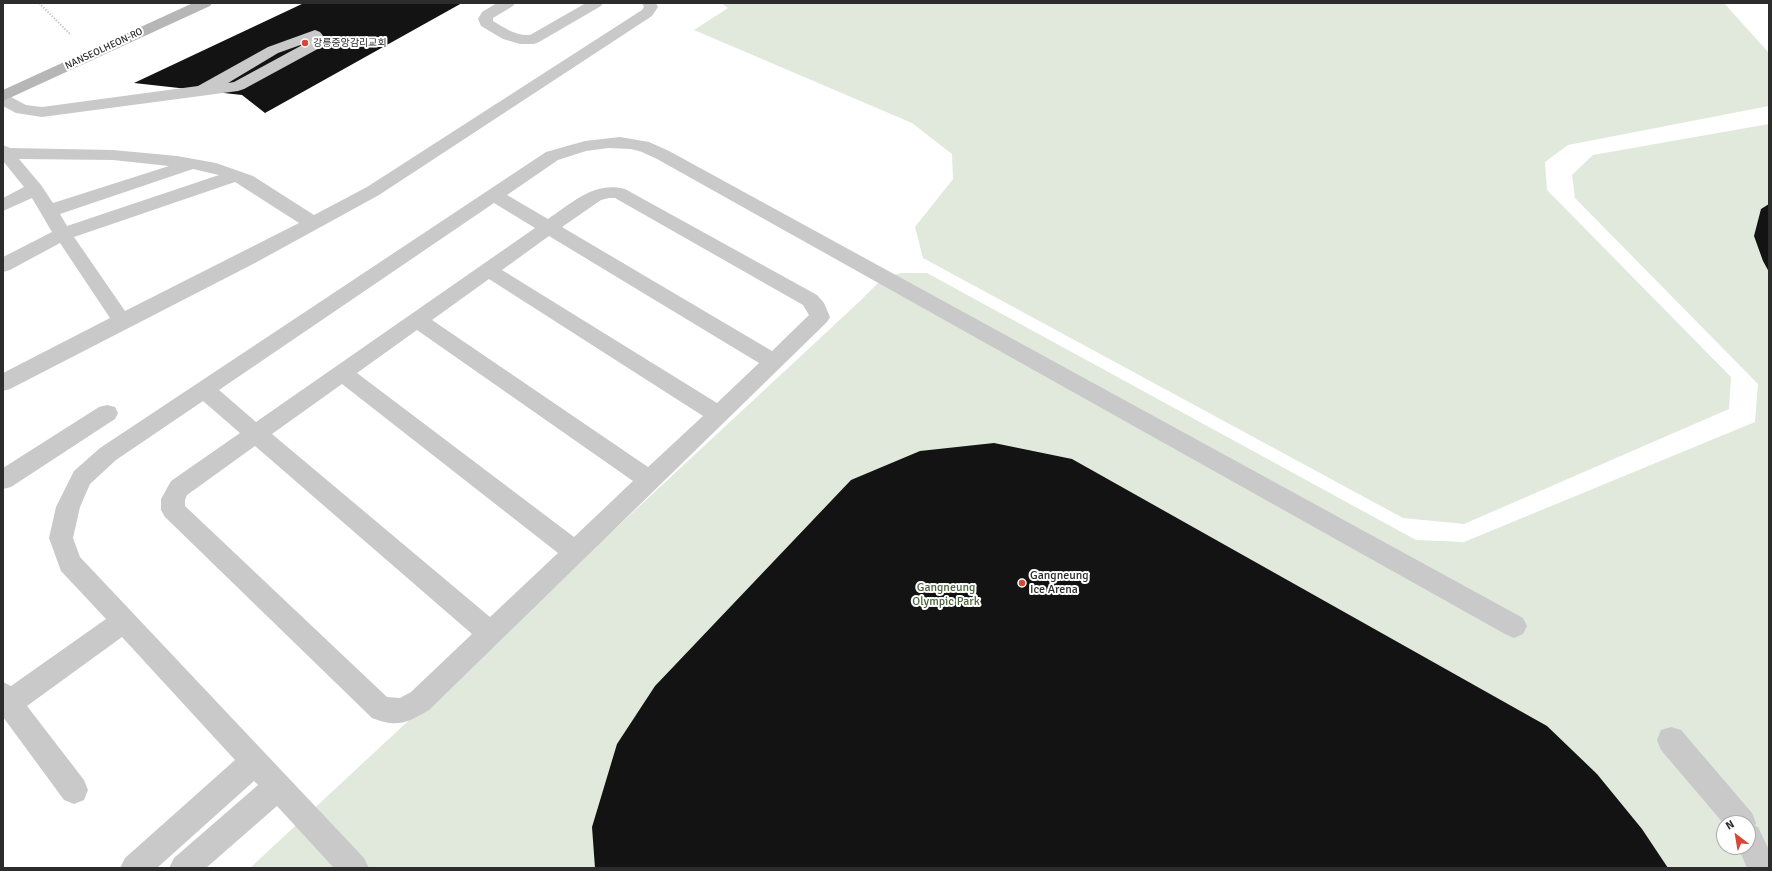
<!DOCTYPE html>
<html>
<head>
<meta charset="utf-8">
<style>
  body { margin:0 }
  #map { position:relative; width:1772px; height:871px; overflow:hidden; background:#fff; font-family:Signika,sans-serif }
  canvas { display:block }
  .frame { position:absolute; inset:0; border:4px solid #2c2c2c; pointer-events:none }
  .north { position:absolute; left:1716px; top:815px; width:40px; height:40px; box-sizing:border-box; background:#fff; border:1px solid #ababab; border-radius:50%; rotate:329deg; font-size:11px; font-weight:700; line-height:16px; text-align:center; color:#2c2c2c }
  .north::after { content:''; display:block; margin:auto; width:14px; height:18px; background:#da4538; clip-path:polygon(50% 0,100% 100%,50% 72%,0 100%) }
</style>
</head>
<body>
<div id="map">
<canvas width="1772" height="871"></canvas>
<div class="frame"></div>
<div class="north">N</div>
</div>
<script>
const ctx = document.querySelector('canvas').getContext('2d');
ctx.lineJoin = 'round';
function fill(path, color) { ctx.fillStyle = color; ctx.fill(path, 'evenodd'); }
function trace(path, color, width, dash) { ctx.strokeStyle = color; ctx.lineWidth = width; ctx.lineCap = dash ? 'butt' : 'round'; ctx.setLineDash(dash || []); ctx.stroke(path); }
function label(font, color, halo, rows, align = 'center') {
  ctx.font = font + ' Signika,"Noto Sans KR",sans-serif'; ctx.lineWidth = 4; ctx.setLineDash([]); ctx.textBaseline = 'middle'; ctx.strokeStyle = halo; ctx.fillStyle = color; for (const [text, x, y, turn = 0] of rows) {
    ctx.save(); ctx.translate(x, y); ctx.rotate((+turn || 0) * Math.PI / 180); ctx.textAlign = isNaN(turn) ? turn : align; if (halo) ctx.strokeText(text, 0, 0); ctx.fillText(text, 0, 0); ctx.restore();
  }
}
fill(new Path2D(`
  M721,3H1724L1769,53V106L1568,145L1545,162L1547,190L1731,377L1729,409L1464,524L1403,518L923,258L915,227L953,179L952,154L912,123L694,30L728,8Z
  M1769,124V868H250L859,302L882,279L901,273H927L1416,540L1464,542L1755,422L1758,384L1575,198L1572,175L1593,155ZM1724,823H1748V847H1724Z`), '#e0e9db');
fill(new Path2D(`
  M304,3H462L265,113L242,95L134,83Z
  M1769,204V272L1763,261L1754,236L1761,209Z
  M994,443L1072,459L1547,726L1597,774L1642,829L1668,868H595L592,827L617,744L655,686L851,480L920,451Z`), '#131313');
trace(new Path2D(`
  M39,3L71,35`), '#c9c9c9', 2, [1.5, 1.5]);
fill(new Path2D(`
  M497,3H515L513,6L493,18V21C505,28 515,36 530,35L586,3H603L601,6L539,42L534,44H520L503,39L481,26L478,19L482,12Z
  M642,3H656L658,7L652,16L379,195L255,263L10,389L3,391V373L110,318L60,243L10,270L3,272V257L52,232L32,198L3,211V198L24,187L3,161V145L10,148L113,150L177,156L216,163L253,176L314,215L367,187L642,10L644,7ZM19,159L113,160L169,166L53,203L41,185ZM193,169L219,175L67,226L60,214ZM235,182L299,223L125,311L74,237Z
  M315,30L320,32L328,42L325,45L244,89L238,91L42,117L16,113L3,106V94L9,96L26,105L42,107L198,86L268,47ZM306,43L234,82L228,83L278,53Z
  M620,137L649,142L669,151L1523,618L1527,626L1523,634L1514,638L1505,634L657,159L642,152L631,149L608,148L586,151L558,160L507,195L548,219C572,203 594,181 625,189L817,295L824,303L830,317L827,322L429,710C407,723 397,728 372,718L165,517L161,510V499L171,481L240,433L203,401L116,460L90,484L80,507L73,538L80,557L364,858L369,868H334L277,806L206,868H169L174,858L258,785L254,781L157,868H120L125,858L235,760L122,637L27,706L84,780L88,790L84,800L74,804L64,800L3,717V682L11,686L106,619L61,571L49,538L56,507L74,471L100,448L546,152L585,141ZM609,198H615L803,305L809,315L772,351L562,227L601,200ZM494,203L535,228L256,422L219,390ZM549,236L759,363L717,403L502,270ZM489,279L703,416L648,467L432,320ZM417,330L633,481L574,537L357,373ZM342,384L558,553L490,617L272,434ZM255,446L472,634L411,692L400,698L387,697L185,506V500L187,495Z
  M107,405L115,407L118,413L115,419L11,487L3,489V468L99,407Z`), '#c9c9c9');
fill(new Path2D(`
  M1671,727L1681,730L1752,813L1756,823L1755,826L1758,827L1769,850V868H1747L1738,847H1748V823L1724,824L1661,750L1657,740L1661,730Z`), '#c9c9c9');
fill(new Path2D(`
  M193,3H212L210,6L3,101V90Z`), '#b6b6b6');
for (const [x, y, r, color] of [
  [305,43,4,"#da4538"],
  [1022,583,4,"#da4538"]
]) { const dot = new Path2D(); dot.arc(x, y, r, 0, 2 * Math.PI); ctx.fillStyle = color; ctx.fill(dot); trace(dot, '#fff', 1.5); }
label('10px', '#2c2c2c', '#fff', [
  ["강릉중앙감리교회",313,43]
], 'left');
label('10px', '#2c2c2c', '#fff', [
  ["NANSEOLHEON-RO",104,49,-25]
]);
label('12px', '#2c2c2c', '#fff', [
  ["Gangneung",1030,576],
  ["Ice Arena",1030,590]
], 'left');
label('12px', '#4a653d', '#fff', [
  ["Gangneung",946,588],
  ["Olympic Park",946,602]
]);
</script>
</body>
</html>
